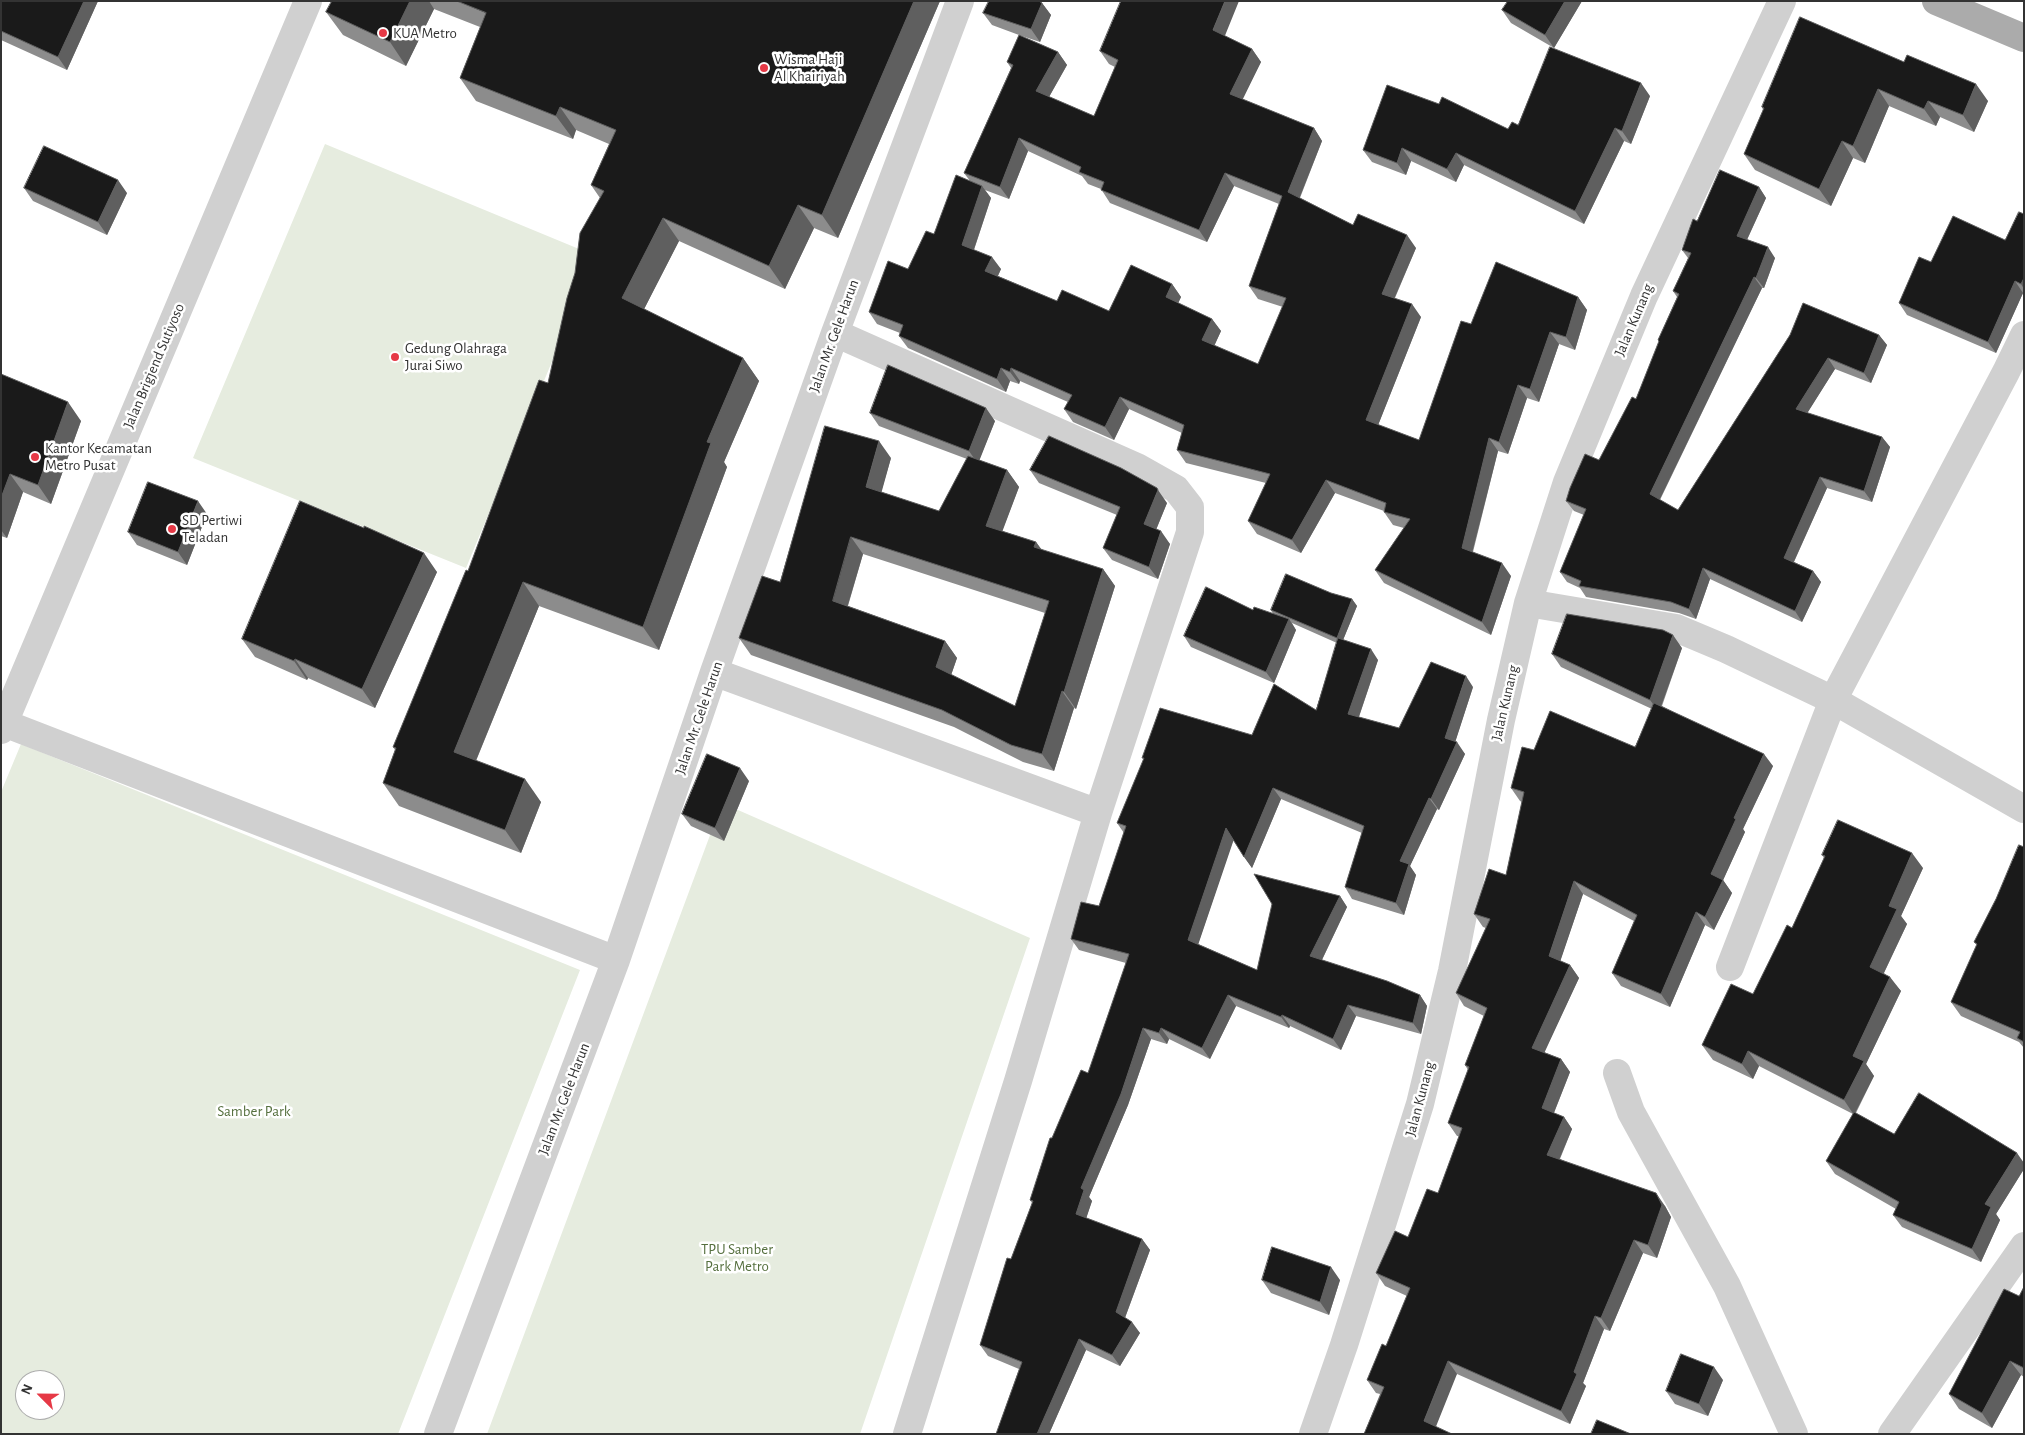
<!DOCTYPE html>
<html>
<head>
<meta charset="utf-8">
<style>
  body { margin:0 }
  #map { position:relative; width:2025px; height:1435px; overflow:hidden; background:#fff; font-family:"Alegreya Sans",sans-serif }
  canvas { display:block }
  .frame { position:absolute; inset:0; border:2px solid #333; pointer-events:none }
  .north { position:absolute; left:15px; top:1370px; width:50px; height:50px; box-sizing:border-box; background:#fff; border:1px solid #adadad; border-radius:50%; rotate:293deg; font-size:14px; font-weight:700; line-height:20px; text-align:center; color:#333 }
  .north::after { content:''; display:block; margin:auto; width:18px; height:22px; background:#e63946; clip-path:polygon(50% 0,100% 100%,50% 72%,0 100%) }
</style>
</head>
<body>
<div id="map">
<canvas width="2025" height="1435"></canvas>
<div class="frame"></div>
<div class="north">N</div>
</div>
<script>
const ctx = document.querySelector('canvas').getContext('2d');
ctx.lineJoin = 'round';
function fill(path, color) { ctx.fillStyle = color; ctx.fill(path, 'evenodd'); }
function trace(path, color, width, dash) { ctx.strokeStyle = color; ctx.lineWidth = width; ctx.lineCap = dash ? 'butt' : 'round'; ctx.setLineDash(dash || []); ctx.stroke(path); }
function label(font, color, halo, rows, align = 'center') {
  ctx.font = font + ' "Alegreya Sans",sans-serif'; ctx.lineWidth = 5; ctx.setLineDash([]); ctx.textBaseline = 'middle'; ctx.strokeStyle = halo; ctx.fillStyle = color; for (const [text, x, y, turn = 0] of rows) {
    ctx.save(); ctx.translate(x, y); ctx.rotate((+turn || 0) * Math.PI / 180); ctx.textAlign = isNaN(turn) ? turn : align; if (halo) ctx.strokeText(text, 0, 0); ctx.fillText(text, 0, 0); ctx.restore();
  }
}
fill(new Path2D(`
  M325,144L596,256L466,568L193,458Z
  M21,744L580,970L398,1434H1V792ZM25,1380H55V1410H25Z
  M722,803L1030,938L860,1434H487Z`), '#e6ecdf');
trace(new Path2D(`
  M835,333L1137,467L1176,489L1190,507V532L1098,813L1018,1081L907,1434
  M1528,603L1676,628L1726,649L1833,700L2024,809
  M714,672L1098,813
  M1,722L616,960
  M1,730L308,1
  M1730,967L1833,700L2006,372L2024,335
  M1617,1073L1631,1112L1727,1286L1794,1434
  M438,1434L616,960L714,672L835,333L960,1
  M1313,1434L1344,1345L1420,1104L1452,971L1501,720L1528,603L1567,482L1644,296L1782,1
  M1892,1434L2024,1246`), '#d0d0d0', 28);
trace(new Path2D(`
  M1936,1L2024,38`), '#ababab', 28);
fill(new Path2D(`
  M1,1H98L67,70L1,40Z
  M332,1H940L838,238L814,228L785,289L679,241L644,309L743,358L759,381L724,462L727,467L659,650L539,606L476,761L541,802L521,853L399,806L383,783L395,750L393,747L548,383L600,198L591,185L609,144L576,130L573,139L476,101L460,78L480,27L434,9L406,66L343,35L326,12Z
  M1508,1H1582L1554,48L1511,23L1502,10Z
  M1042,3L1051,15L1040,42L1019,35L1058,52L1067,65L1049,97L1094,116L1115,67L1109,64L1100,51L1225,36L1252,49L1261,62L1242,99L1314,128L1322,141L1300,198L1353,225L1416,248L1395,298L1421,317L1378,425L1419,440L1471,324L1578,297L1587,310L1575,350L1559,344L1539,402L1527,398L1508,454L1498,451L1473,552L1511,576L1491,635L1384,583L1375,570L1404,528L1393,525L1384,512V511L1335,493L1301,553L1257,534L1248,521L1266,483L1186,463L1177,450L1182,433L1129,409L1114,440L1073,422L1064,409L1068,402L1020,381L1019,384L1010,381L1006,392L908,348L899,336L900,333L877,324L869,312L908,269L934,234L970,181L964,173L1011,68L1007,62L1019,35L992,25L983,13ZM1028,151L1082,176L1088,184L1101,189L1110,203L1207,242L1234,186L1279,204L1249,286L1258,299L1283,307L1258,364L1214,346L1221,331L1212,319L1178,303L1181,297L1172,284L1109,311L1057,301L998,276L1001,269L974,250L991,198L985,190L1009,199Z
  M1800,17L1988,101L1974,132L1940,117L1936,126L1889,106L1865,163L1853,158L1831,206L1755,170L1744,154L1763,110L1762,107Z
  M1650,96L1631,144L1624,141L1584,224L1464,165L1456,182L1411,161L1406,175L1372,162L1363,150L1508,129L1518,125Z
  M1759,187L1766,198L1747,240L1775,258L1764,288H1762L1660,500L1678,510L1790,335H1879L1887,345L1871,383L1835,369L1807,413L1882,437L1890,447L1872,502L1827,488L1794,562L1813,571L1821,582L1802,622L1710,579L1696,619L1679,613L1586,597L1580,588L1567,582L1560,572L1584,515L1574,511L1566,501L1599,460L1636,399L1659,342L1658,340L1677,297L1673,291L1688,258L1682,250L1697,221Z
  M24,188L127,193L107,235L33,201Z
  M2024,214V293H2023L1996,353L1907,315L1899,303L1931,262L2005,240Z
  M1,374L81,421L51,504L23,492L7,538L1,536Z
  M870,413L995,421L979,460L1007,470L1019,487L1002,531L1036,542L1042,550L1103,569L1115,586L1076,709L1074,708L1054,771L1023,762L954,727L751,655L739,638L780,582L891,458L881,492L939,511L967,459L879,426ZM863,554L1045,613L1015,706L951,675L957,658L945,641L848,606Z
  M1030,470L1167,503L1156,530L1170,544L1158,579L1112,560L1103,548L1117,515L1039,483Z
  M207,514L187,565L137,545L128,532Z
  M364,528L437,572L375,708L308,678L307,680L255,657L242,639Z
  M1331,593L1352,599L1357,606L1343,640L1378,660L1359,717L1399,728L1473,687L1455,742L1465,754L1439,810L1437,809L1410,866L1416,875L1404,915L1352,899L1345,887L1362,833L1281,799L1252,868L1233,840L1198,944L1257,970L1340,896L1347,907L1322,960L1420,995L1427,1006L1421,1034L1356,1016L1341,1050L1290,1026L1289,1028L1236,1006L1210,1059L1169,1039L1167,1044L1151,1039L1128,1105L1089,1197L1092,1201L1086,1218L1142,1239L1150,1250L1125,1318L1140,1333L1120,1366L1086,1350L1049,1434H996L1019,1369L988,1356L980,1345L1011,1259L1032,1203L1030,1200L1052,1138L1088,1073L1126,963L1079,950L1071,939L1099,906L1124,833L1117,823L1144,759L1142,758L1252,735L1316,710L1337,643L1292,623L1296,630L1274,683L1191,647L1184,636L1253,610L1273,614L1271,610Z
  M1682,648L1662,706L1773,766L1743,829L1745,832L1723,880L1732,893L1714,930L1705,925L1670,1007L1621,986L1612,973L1634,921L1583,894L1560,961L1570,965L1579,978L1544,1052L1561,1059L1570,1072L1554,1113L1564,1117L1572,1129L1560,1159L1665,1206L1671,1217L1657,1258L1643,1253L1610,1331L1604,1329L1583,1383L1586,1386L1570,1424L1457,1374L1364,1434L1380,1394L1376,1393L1367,1380L1386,1346L1407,1296L1385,1286L1376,1273L1408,1237L1438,1193L1459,1136H1457L1448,1123L1468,1070L1465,1065L1484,1016L1464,1006L1456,993L1486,928L1483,927L1474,914L1506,875L1522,802L1520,801L1511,788L1534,750L1635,747L1652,709L1561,667L1552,654Z
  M749,781L724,841L691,826L682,814Z
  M2024,847V1048L2019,1042L1961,1016L1951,1002L1977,945L1974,942Z
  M1822,855L1923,868L1901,916L1907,924L1884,973L1901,991L1866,1064L1874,1076L1856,1113L1894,1134L2024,1163V1169L1996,1214L2000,1220L1981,1262L1902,1227L1893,1215L1896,1209L1835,1174L1826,1161L1853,1114L1759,1066L1753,1079L1713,1060L1702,1045L1753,994L1792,928L1824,858Z
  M1262,1280H1340L1329,1315L1271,1293Z
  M2024,1287V1377L2021,1375L1992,1428L1959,1409L1949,1394L2019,1296Z
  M1723,1380L1708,1416L1675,1404L1666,1391Z`), '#8c8c8c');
fill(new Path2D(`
  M84,1H98L67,70L58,57Z
  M410,1H429L434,9L406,66L390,42Z
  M914,1H940L838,238L822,215Z
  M1225,1H1239L1222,43L1213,30Z
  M1565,1H1582L1554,48L1545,35Z
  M1042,3L1051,15L1040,42L1031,29Z
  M1252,49L1261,62L1239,107L1230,94Z
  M1058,52L1067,65L1045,104L1036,91Z
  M1641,83L1650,96L1631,144L1622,131Z
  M1976,84L1988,101L1974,132L1963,115Z
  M1878,89L1889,106L1865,163L1853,146Z
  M1928,101L1940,117L1936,126L1924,109Z
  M560,107L576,130L573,139L556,116Z
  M1314,128L1322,141L1297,204L1288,192Z
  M1615,128L1624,141L1584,224L1575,211Z
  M1019,138L1028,151L1009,199L1000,187Z
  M1842,141L1853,158L1831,206L1819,189Z
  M1402,148L1411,161L1406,175L1397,163Z
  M1456,153L1464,165L1456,182L1447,169Z
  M1225,173L1234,186L1207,242L1199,230Z
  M118,180L127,193L107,235L98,222Z
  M982,186L991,198L971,258L962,245Z
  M1759,187L1766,198L1744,246L1737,236Z
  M798,205L814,228L785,289L769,266Z
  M663,218L679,241L638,321L622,298Z
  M1407,235L1416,248L1391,306L1382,294Z
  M1768,247L1775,258L1764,288L1756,278Z
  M992,257L1001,269L994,284L985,271Z
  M1754,277L1762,288L1657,505L1650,494Z
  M2024,278V289L2021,284Z
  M2015,281L2023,293L1996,353L1988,342Z
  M1172,284L1181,297L1175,310L1166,297Z
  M1578,297L1587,310L1575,350L1566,337Z
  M1412,304L1421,317L1375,433L1366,420Z
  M1212,319L1221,331L1211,353L1202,340Z
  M1550,332L1559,344L1539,402L1530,389Z
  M1879,335L1887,345L1871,383L1864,373Z
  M743,358L759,381L724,462L727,467L659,650L643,627L707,442Z
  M1828,358L1835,369L1803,420L1796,409Z
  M1001,368L1010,381L1006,392L997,379Z
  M1011,368L1020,381L1019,384L1010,372Z
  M1518,385L1527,398L1508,454L1499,442Z
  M1120,397L1129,409L1114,440L1105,427Z
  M68,402L81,421L51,504L38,485Z
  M986,408L995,421L978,464L969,451Z
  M1882,437L1890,447L1872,502L1864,491Z
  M1489,438L1498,451L1470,561L1462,548Z
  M879,441L891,458L878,505L866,487Z
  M1007,470L1019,487L998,543L986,526Z
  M10,474L23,492L7,538L1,530V498Z
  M1820,477L1827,488L1791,568L1784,558Z
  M1326,480L1335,493L1301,553L1292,540Z
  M1158,490L1167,503L1153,537L1144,524Z
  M198,501L207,514L187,565L178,552Z
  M1161,531L1170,544L1158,579L1149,567Z
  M851,537L863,554L844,618L833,601Z
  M1036,542L1048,559L1034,547Z
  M424,553L437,572L375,708L362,689Z
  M1502,563L1511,576L1491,635L1482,622Z
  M1703,568L1710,579L1696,619L1689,609Z
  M1103,569L1115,586L1076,709L1064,692Z
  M1813,571L1821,582L1802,622L1795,611Z
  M523,582L539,606L470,775L454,752Z
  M1352,599L1357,606L1341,645L1337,638Z
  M1289,619L1296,630L1274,683L1266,672Z
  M1673,635L1682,648L1659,712L1650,700Z
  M945,641L957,658L948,684L936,667Z
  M1371,649L1378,660L1356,725L1348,714Z
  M295,659L308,678L307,680L294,661Z
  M1466,676L1473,687L1453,749L1445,738Z
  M1062,691L1074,708L1054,771L1042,754Z
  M1457,742L1465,754L1439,810L1431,799Z
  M1764,754L1773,766L1743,829L1745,832L1720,887L1711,874L1734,818Z
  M740,768L749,781L724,841L715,828Z
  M525,779L541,802L521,853L505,830Z
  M1273,788L1281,799L1252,868L1244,857Z
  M1429,798L1437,809L1410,866L1416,875L1404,915L1396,903L1400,861Z
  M1226,828L1234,839L1196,951L1188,940Z
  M1912,853L1923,868L1901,916L1907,924L1880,981L1870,967L1889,906Z
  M1723,880L1732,893L1714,930L1705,917Z
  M1574,881L1583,894L1558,968L1549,956Z
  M1340,896L1347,907L1318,968L1310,956Z
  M1696,912L1705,925L1670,1007L1661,994Z
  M1570,965L1579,978L1541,1060L1532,1048Z
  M1890,977L1901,991L1866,1064L1874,1076L1854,1115L1844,1100L1853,1056Z
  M1228,995L1236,1006L1210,1059L1202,1048Z
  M1420,995L1427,1006L1421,1034L1413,1023Z
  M1348,1005L1356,1016L1341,1050L1333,1039Z
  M1282,1015L1290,1026L1289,1028L1281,1017Z
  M1143,1028L1151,1039L1128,1105L1089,1197L1092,1201L1084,1225L1076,1214L1081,1188Z
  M1161,1028L1169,1039L1167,1044L1159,1033Z
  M1748,1051L1759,1066L1753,1079L1742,1064Z
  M1561,1059L1570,1072L1551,1120L1542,1108Z
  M1564,1117L1572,1129L1556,1167L1547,1155Z
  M2017,1153L2024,1163V1169L1996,1214L2000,1220L1981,1262L1972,1249L1985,1204Z
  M1656,1193L1665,1206L1671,1217L1657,1258L1648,1245Z
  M1142,1239L1150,1250L1123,1323L1116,1312Z
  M1634,1240L1643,1253L1610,1331L1601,1318Z
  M1331,1267L1340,1280L1329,1315L1320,1302Z
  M1595,1316L1604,1329L1583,1383L1586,1386L1570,1424L1561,1411L1574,1372Z
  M1132,1322L1140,1333L1120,1366L1112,1355Z
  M1079,1339L1086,1350L1049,1434H1037Z
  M1448,1361L1457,1374L1433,1434L1424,1421Z
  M2010,1361L2021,1375L1992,1428L1982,1413Z
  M1714,1367L1723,1380L1708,1416L1699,1404Z`), '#5f5f5f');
const building = new Path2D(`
  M1,1H84L58,57L1,31Z
  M332,1H410L390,42L326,12Z
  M457,1H914L822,215L798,205L769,266L663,218L622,298L743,358L707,442L711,443L643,627L523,582L454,752L525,779L505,830L383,783L396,748L393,747L466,570L468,571L539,380L548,383L567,298L575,273L580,233L604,191L591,185L616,130L560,107L556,116L460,78L486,13Z
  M989,1H1039L1042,3L1031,29L983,13Z
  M1121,1H1225L1213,30L1252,49L1230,94L1314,128L1288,192L1353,225L1358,214L1407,235L1382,294L1412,304L1366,420L1419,440L1461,321L1471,324L1496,262L1578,297L1566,337L1550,332L1530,389L1518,385L1499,442L1489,438L1462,548L1502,563L1482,622L1375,570L1410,519L1384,512L1386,503L1326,480L1292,540L1248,521L1270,474L1177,450L1184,425L1120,397L1105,427L1064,409L1072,395L1011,368L1010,372L1001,368L997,379L899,336L903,325L869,312L888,261L908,269L926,231L934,234L956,175L982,186L962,245L992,257L985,271L1057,301L1062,290L1109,311L1131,265L1172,284L1166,297L1212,319L1202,340L1258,364L1286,298L1249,286L1282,196L1225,173L1199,230L1101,190L1104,182L1079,172L1081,167L1019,138L1000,187L964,173L1013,65L1007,62L1019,35L1058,52L1036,91L1094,116L1118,60L1100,51Z
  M1508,1H1565L1545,35L1502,10Z
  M1800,17L1904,62L1907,55L1976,84L1963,115L1928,101L1924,109L1878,89L1853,146L1842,141L1819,189L1744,154L1764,108L1762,107Z
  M1550,47L1641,83L1622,131L1615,128L1575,211L1456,153L1447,169L1402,148L1397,163L1363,150L1387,85L1439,104L1442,97L1508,129L1512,122L1518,125Z
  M44,146L118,180L98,222L24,188Z
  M1720,170L1759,187L1737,236L1768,247L1756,278L1754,277L1650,494L1678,510L1790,335L1803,303L1879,335L1864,373L1828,358L1796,409L1882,437L1864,491L1820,477L1784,558L1813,571L1795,611L1703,568L1689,609L1671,602L1579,586L1581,581L1560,572L1586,509L1566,501L1570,488L1585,454L1599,460L1632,397L1636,399L1659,341L1658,340L1679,294L1673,291L1691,253L1682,250L1693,219L1697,221Z
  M2019,212L2024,214V278L2021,284L2015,281L1988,342L1899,303L1919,257L1931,262L1953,216L2005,240Z
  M888,365L986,408L969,451L870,413Z
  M1,374L68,402L38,485L10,474L1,498Z
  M825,426L879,441L866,487L939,511L968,456L1007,470L986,526L1036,542L1034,547L1103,569L1064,692L1062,691L1042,754L1011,745L942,710L739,638L762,576L780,582ZM851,537L1049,601L1015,706L936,667L945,641L833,601Z
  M1049,436L1121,468L1157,488L1158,490L1144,524L1161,531L1149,567L1103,548L1120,507L1030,470Z
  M148,482L198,501L178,552L128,532Z
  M300,501L364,528V526L424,553L362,689L295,659L294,661L242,639Z
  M1286,574L1331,593L1352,599L1337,638L1271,610Z
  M1206,587L1253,610L1254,607L1289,619L1266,672L1184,636Z
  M1567,614L1663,630L1673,635L1650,700L1552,654Z
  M1338,638L1371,649L1348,714L1399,728L1431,662L1466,676L1445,738L1457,742L1431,799L1429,798L1400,861L1409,864L1396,903L1345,887L1364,826L1273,788L1244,857L1226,828L1188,940L1257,970L1272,904L1254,874L1340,896L1310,956L1387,981L1420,995L1413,1023L1348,1005L1333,1039L1282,1015L1281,1017L1228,995L1202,1048L1161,1028L1159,1033L1143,1028L1121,1094L1081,1188L1084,1190L1076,1214L1142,1239L1116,1312L1132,1322L1112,1355L1079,1339L1037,1434H996L1022,1362L980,1345L1007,1258L1011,1259L1033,1201L1030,1200L1050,1138H1052L1081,1070L1088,1073L1129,954L1071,939L1081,902L1099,906L1126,826L1117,823L1144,758H1142L1160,708L1252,735L1274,684L1316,710Z
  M1654,703L1764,754L1734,818L1736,819L1711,874L1723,880L1705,917L1696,912L1661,994L1612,973L1637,915L1574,881L1549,956L1570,965L1532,1048L1561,1059L1542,1108L1564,1117L1547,1155L1656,1193L1662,1205L1648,1245L1634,1240L1601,1318L1595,1316L1574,1372L1577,1374L1561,1411L1448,1361L1424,1421L1452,1434H1364L1384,1387L1367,1380L1382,1344L1386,1346L1410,1288L1376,1273L1395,1231L1408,1237L1427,1189L1438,1193L1462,1128L1448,1123L1469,1067L1465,1065L1487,1008L1456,993L1490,919L1474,914L1489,869L1506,875L1524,792L1511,788L1522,747L1534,750L1550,711L1635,747Z
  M707,754L740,768L715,828L682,814Z
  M1838,820L1912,853L1889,906L1897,909L1870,967L1890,977L1853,1056L1864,1061L1844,1100L1748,1051L1742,1064L1702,1045L1731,984L1753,994L1787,925L1792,928L1825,856L1822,855Z
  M2019,845L2024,847V1042L2017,1038L2020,1032L1951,1002L1977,944L1974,942L1996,899Z
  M1919,1093L2017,1153L1985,1204L1991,1207L1972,1249L1893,1215L1899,1202L1826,1161L1854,1112L1894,1134Z
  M1272,1247L1331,1267L1320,1302L1262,1280Z
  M2024,1287V1368L2010,1361L1982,1413L1949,1394L2004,1289L2019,1296Z
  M1681,1354L1714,1367L1699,1404L1666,1391Z
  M1597,1420L1631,1434H1591Z`);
fill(building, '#1a1a1a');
trace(building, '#5f5f5f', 1);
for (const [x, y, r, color] of [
  [383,33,5,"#e63946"],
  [764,68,5,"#e63946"],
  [395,357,5,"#e63946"],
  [35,457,5,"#e63946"],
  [172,529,5,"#e63946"]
]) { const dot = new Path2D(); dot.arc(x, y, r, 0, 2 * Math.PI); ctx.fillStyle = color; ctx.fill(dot); trace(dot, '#fff', 2); }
label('15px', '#333', '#fff', [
  ["KUA Metro",393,33],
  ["Wisma Haji",774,59],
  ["Al Khairiyah",774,76],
  ["Gedung Olahraga",405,348],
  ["Jurai Siwo",405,365],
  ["Kantor Kecamatan",45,448],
  ["Metro Pusat",45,465],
  ["SD Pertiwi",182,520],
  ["Teladan",182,537]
], 'left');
label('15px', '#333', '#fff', [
  ["Jalan Kunang",1634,320,-67],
  ["Jalan Mr. Gele Harun",834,336,-70],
  ["Jalan Brigjend Sutiyoso",154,366,-67],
  ["Jalan Kunang",1505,703,-77],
  ["Jalan Mr. Gele Harun",699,718,-71],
  ["Jalan Mr. Gele Harun",564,1099,-69],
  ["Jalan Kunang",1420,1099,-75]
]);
label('15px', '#56703f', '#fff', [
  ["Samber Park",254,1111],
  ["TPU Samber",737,1249],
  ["Park Metro",737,1266]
]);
</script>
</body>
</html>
